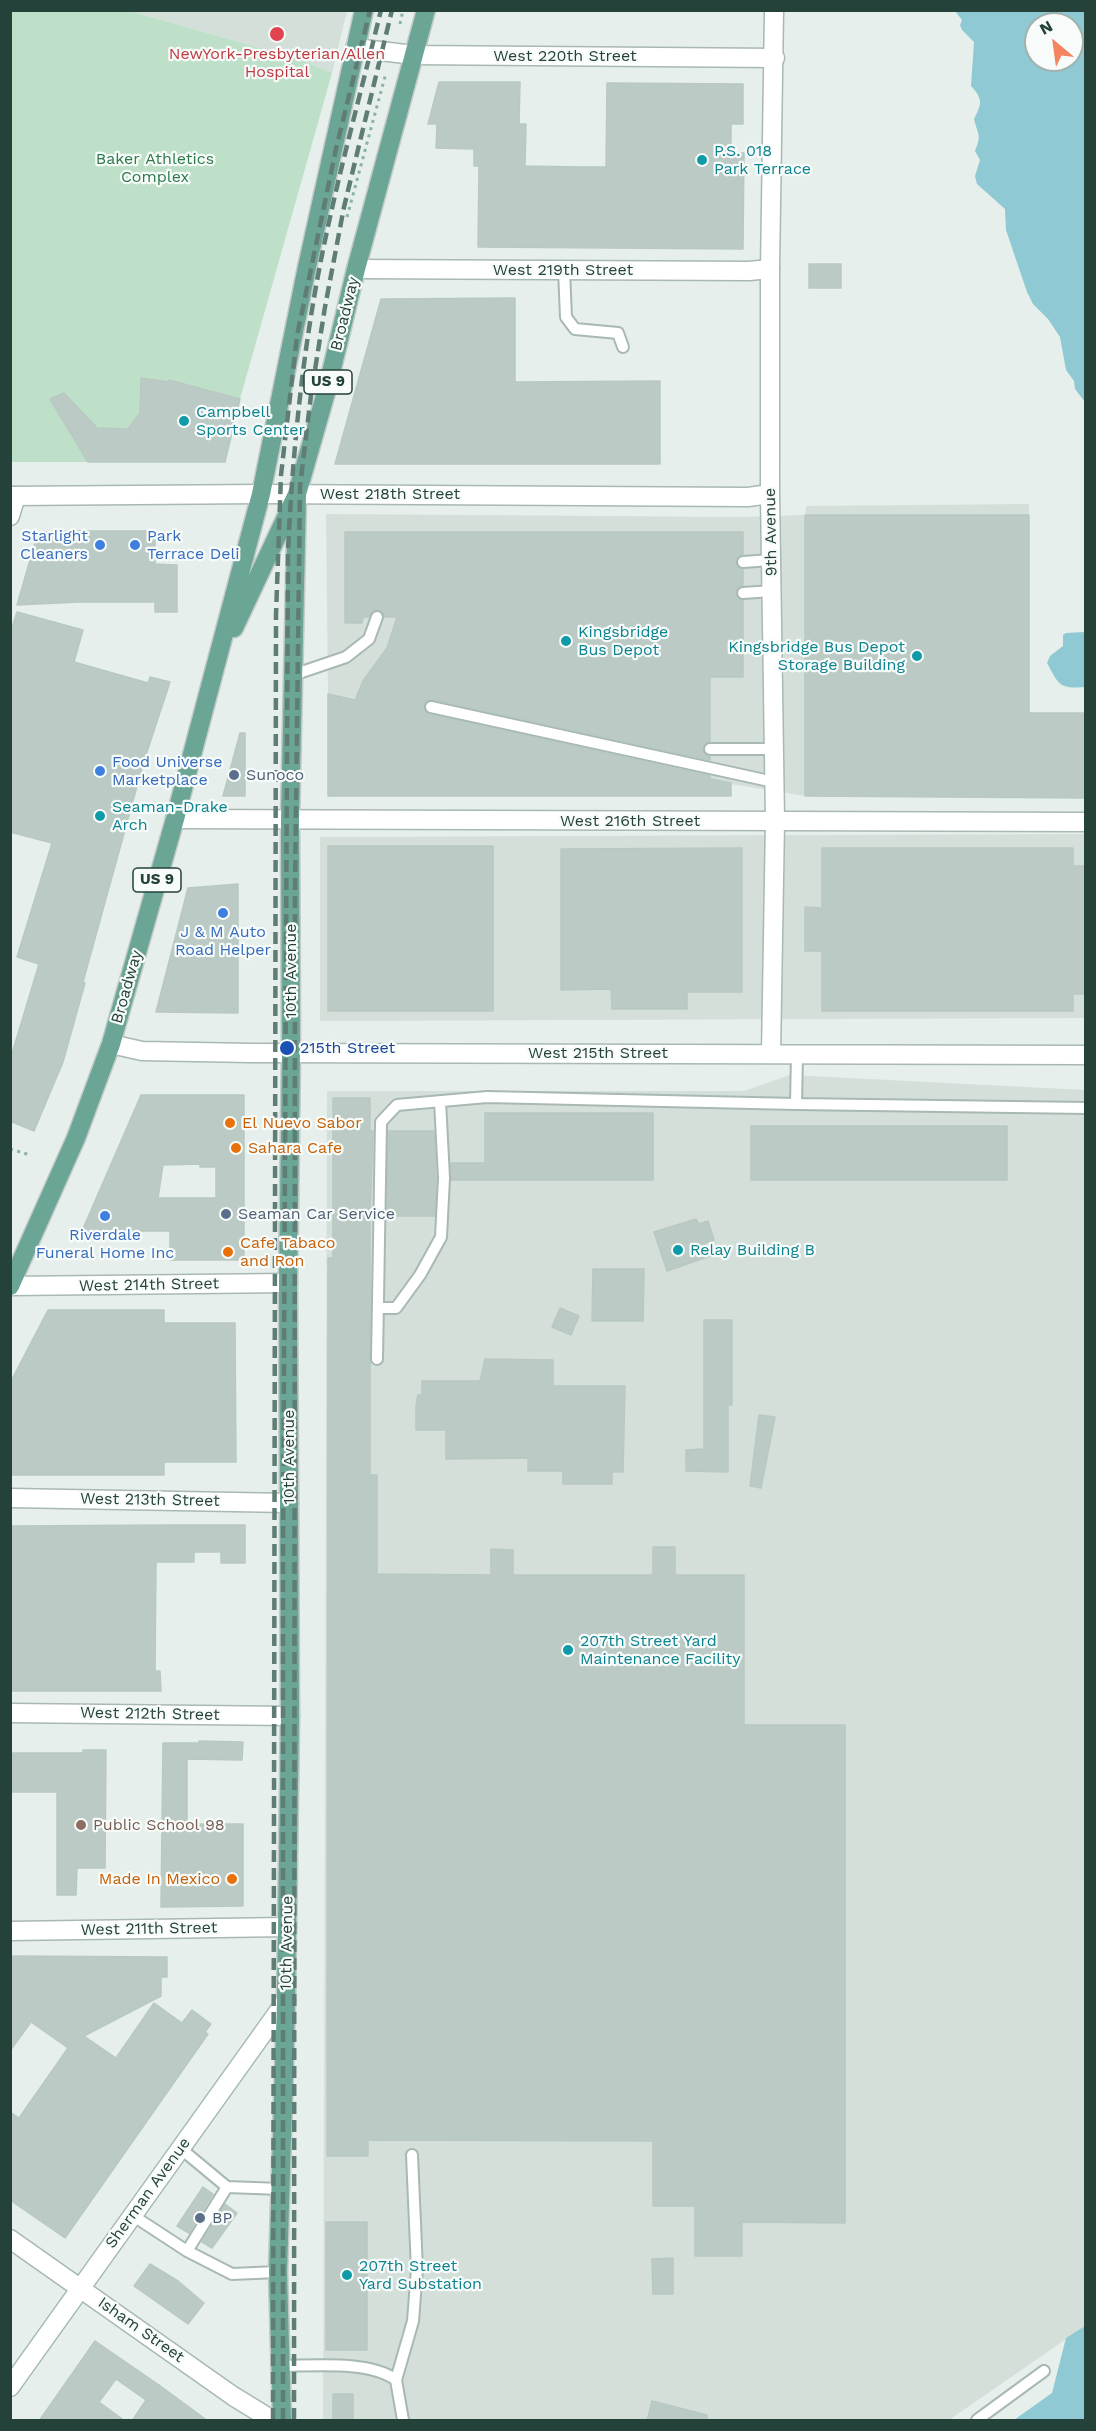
<!DOCTYPE html>
<html>
<head>
<meta charset="utf-8">
<style>
  body { margin:0 }
  #map { position:relative; width:1096px; height:2431px; overflow:hidden; background:#e6efeb; font-family:"Work Sans",sans-serif }
  canvas { display:block }
  .frame { position:absolute; inset:0; border:12px solid #24423a; pointer-events:none }
  .north { position:absolute; left:1024px; top:12px; width:60px; height:60px; box-sizing:border-box; background:#f7fbf9; border:2px solid #a3b1ad; border-radius:50%; rotate:331deg; font-size:16px; font-weight:700; line-height:24px; text-align:center; color:#24423a }
  .north::after { content:''; display:block; margin:auto; width:21px; height:27px; background:#f4845f; clip-path:polygon(50% 0,100% 100%,50% 72%,0 100%) }
</style>
</head>
<body>
<div id="map">
<canvas width="1096" height="2431"></canvas>
<div class="frame"></div>
<div class="north">N</div>
</div>
<script>
const ctx = document.querySelector('canvas').getContext('2d');
ctx.lineJoin = 'round';
function fill(path, color) { ctx.fillStyle = color; ctx.fill(path, 'evenodd'); }
function trace(path, color, width, dash) { ctx.strokeStyle = color; ctx.lineWidth = width; ctx.lineCap = dash ? 'butt' : 'round'; ctx.setLineDash(dash || []); ctx.stroke(path); }
function label(font, color, halo, rows, align = 'center') {
  ctx.font = font + ' "Work Sans",sans-serif'; ctx.lineWidth = 4.5; ctx.setLineDash([]); ctx.textBaseline = 'middle'; ctx.strokeStyle = halo; ctx.fillStyle = color; for (const [text, x, y, turn = 0] of rows) {
    ctx.save(); ctx.translate(x, y); ctx.rotate((+turn || 0) * Math.PI / 180); ctx.textAlign = isNaN(turn) ? turn : align; if (halo) ctx.strokeText(text, 0, 0); ctx.fillText(text, 0, 0); ctx.restore();
  }
}
fill(new Path2D(`
  M130,11H347L332,73L296,58Z
  M1029,504L1024,796H805L731,784L328,694L326,514L742,517L805,515L806,506Z
  M1085,834V1018L320,1021V837Z
  M790,1075L1085,1090V2326L949,2420H323L327,1091H744Z`), '#d4dfda');
fill(new Path2D(`
  M11,11H130L296,58L332,73L240,399L225,462H11Z`), '#bfe0c8');
fill(new Path2D(`
  M955,11H1085V402L1075,389L1074,381L1066,370L1060,337L1048,319L1033,304L1027,292L1006,230L1005,209L977,184L975,176L980,160L975,151C982,134 978,136 974,119C982,104 983,99 971,86L974,42L962,30L960,25L962,20ZM1036,24H1072V60H1036Z
  M1085,632V687C1059,689 1059,685 1047,663L1050,656L1063,646V635L1066,633Z
  M1085,2326V2420H1014L1052,2393L1066,2338Z`), '#8ec9d4');
const building = new Path2D(`
  M439,82H520L519,124H526L525,166L582,167H606L607,83L743,84V124H731V153H744L743,249L478,247L479,166H474V149L436,148L437,124H428Z
  M809,264H841V288H809Z
  M515,298V382L660,381V464H335L381,299Z
  M141,378L168,382L169,380L240,399L225,462H88L50,399L64,393L97,428L128,429L140,413Z
  M805,515H1029V713H1086V798L805,796Z
  M79,531H155V564L177,565V612H155V602H80L17,605L38,532Z
  M345,532H743V554L738,556L736,562L737,567L743,569V585L738,587L736,593L737,598L743,600V677H710V741L706,743L703,748L704,753L710,756V760L433,700L426,702L424,706L426,712L429,714L710,776V779L731,783V796H328V694L355,700L363,681L387,648L397,617H384L382,612L376,610L372,612L369,617H363L362,623H345Z
  M17,612L83,630L74,662L148,683L150,677L170,682L144,761L83,982L85,983L63,1062L34,1131L10,1121V1060L39,964L17,957L52,843L10,832V634Z
  M240,733H245V796H223Z
  M328,846H493V1011H328Z
  M742,848V992H687V1009H612L611,989L561,990V849Z
  M822,848H1073V866H1086V994H1073V1011H822V951H805V907L822,908Z
  M238,884V1013L156,1012L188,888Z
  M141,1095H244V1260H170V1231H82ZM200,1164V1167H216V1198H158L163,1165Z
  M333,1098H370V1131H373L370,1216V1475H377V1574L491,1575V1549L513,1550V1575H653V1547H675V1575H744V1725H845V2223L742,2222V2256H695V2206H653V2141L368,2140V2156H327L328,1258H333Z
  M485,1113H653V1180H451V1163H485Z
  M751,1126H1007V1180H751Z
  M388,1131H434L436,1178L435,1216H387Z
  M696,1219L699,1224L708,1221L714,1240L705,1243L710,1256L667,1271L654,1232Z
  M593,1269H644L643,1321H592Z
  M560,1308L579,1316L571,1335L552,1327Z
  M48,1310H164V1323H235L236,1462H164V1475H10V1383Z
  M704,1320H732V1405H728V1472L686,1471V1450L704,1449Z
  M485,1359L553,1360V1386H625L623,1472H612V1484H563V1471H528V1458L446,1459V1430H416V1405L418,1395H422V1381H480Z
  M759,1415L775,1417L761,1488L750,1486Z
  M170,1525H245V1563H221V1552H194V1562H156L155,1671H160L161,1691H10V1526Z
  M199,1741L243,1742L242,1760L187,1759V1824H243V1906L161,1907L163,1743H199Z
  M83,1750H106L105,1868H77L76,1895H57V1792H10V1753H83Z
  M10,1956L167,1957V1977H161V1996L84,2036L116,2058L154,2003L182,2023L192,2010L211,2024L205,2032L208,2034L65,2238L10,2200V2112L19,2118L68,2048L31,2022L10,2051Z
  M203,2187L213,2194L189,2233L177,2226Z
  M225,2204L237,2213L212,2248L202,2242Z
  M326,2222H367V2350H326Z
  M673,2258V2294H653L652,2259Z
  M150,2264L178,2281L204,2303L188,2324L134,2286Z
  M95,2341L159,2385L208,2421H132L146,2400L116,2379L99,2402L125,2421H39Z
  M333,2394H353V2421H333Z
  M652,2401L707,2415V2421H647Z`);
fill(building, '#bbcac4');
trace(building, '#b8c9c2', 1.5);
const service = new Path2D(`
  M564,270L566,317L575,329L618,333L623,347
  M743,562L771,560
  M743,593L772,591
  M293,675L346,657L369,639L377,617
  M431,707L774,782
  M710,749H774
  M796,1104L1086,1108
  M378,1308H396L420,1275L441,1237L444,1178L440,1101
  M377,1359L381,1122L397,1105L487,1097L796,1104L797,1054
  M180,2148L227,2187L281,2189
  M132,2215L187,2251L232,2274L278,2272
  M187,2251L227,2187
  M279,2366C313,2366 369,2360 396,2380L403,2420
  M396,2380L413,2321L417,2269L412,2155
  M977,2420L1044,2371`);
const minor = new Path2D(`
  M355,48L414,55L775,58
  M356,269L749,271L770,269
  M10,516L16,496
  M175,819L1086,822
  M10,1286L288,1283
  M10,1498L289,1503
  M10,1713L290,1716`);
const tertiary = new Path2D(`
  M10,496L261,494L748,497L770,494
  M111,1044L142,1051L250,1053L1086,1055
  M771,1054L775,821L770,494V269L774,10
  M10,1931L287,1927
  M10,2239L233,2396L272,2420`);
const secondary = new Path2D(`
  M10,2387L286,2001`);
const primary = new Path2D(`
  M234,628L297,494L327,389L356,269L426,10
  M10,1286L76,1138L111,1044L175,819L261,494L307,267L364,10
  M282,2420L278,2272L286,2001L290,1716L288,1283L291,1053L290,820L297,494`);
trace(service, '#a8b8b2', 14);
trace(minor, '#a8b8b2', 21);
trace(tertiary, '#a8b8b2', 21);
trace(secondary, '#a4bbb3', 21);
trace(primary, '#c2cac8', 21);
trace(new Path2D(`
  M400,24L403,10
  M347,217L386,73
  M10,1149L30,1155`), '#86b3a5', 3, [3, 4.5]);
trace(service, '#fff', 10);
trace(minor, '#fff', 18);
trace(tertiary, '#fff', 18);
trace(secondary, '#fff', 18);
trace(primary, '#6aa596', 18);
trace(new Path2D(`
  M273,2420L276,615L281,475L297,336L336,149L370,10
  M283,2420V1561L288,551C293,444 304,336 327,231C343,157 363,84 381,10
  M294,2420L295,890L300,487L311,395L325,307L344,207L392,10`), '#5f7d75', 4.5, [12, 6]);
for (const [x, y, r, color] of [
  [277,34,8,"#e0444e"],
  [702,160,6,"#0f9aa8"],
  [184,421,6,"#0f9aa8"],
  [100,545,6,"#3f7fe0"],
  [135,545,6,"#3f7fe0"],
  [566,641,6,"#0f9aa8"],
  [917,656,6,"#0f9aa8"],
  [100,771,6,"#3f7fe0"],
  [234,775,6,"#5c6f8a"],
  [100,816,6,"#0f9aa8"],
  [223,913,6,"#3f7fe0"],
  [287,1048,8,"#1a4fb4"],
  [230,1123,6,"#e8710a"],
  [236,1148,6,"#e8710a"],
  [226,1214,6,"#5c6f8a"],
  [105,1216,6,"#3f7fe0"],
  [678,1250,6,"#0f9aa8"],
  [228,1252,6,"#e8710a"],
  [568,1650,6,"#0f9aa8"],
  [81,1825,6,"#8d6e63"],
  [232,1879,6,"#e8710a"],
  [200,2218,6,"#5c6f8a"],
  [347,2275,6,"#0f9aa8"]
]) { const dot = new Path2D(); dot.arc(x, y, r, 0, 2 * Math.PI); ctx.fillStyle = color; ctx.fill(dot); trace(dot, '#f7fbf9', 2); }
for (const [x, y, w] of [
  [328,382,48],
  [157,880,48]
]) { const box = new Path2D(); box.roundRect(x - w / 2, y - 12, w, 24, 4.5); ctx.fillStyle = '#f7fbf9'; ctx.fill(box); trace(box, '#24423a', 1.5); }
label('bold 15px', '#24423a', null, [
  ["US 9",328,382],
  ["US 9",157,880]
]);
label('16px', '#be3a42', '#f7fbf9', [
  ["NewYork-Presbyterian/Allen",277,54],
  ["Hospital",277,72]
]);
label('16px', '#24423a', '#f7fbf9', [
  ["West 220th Street",565,56],
  ["West 219th Street",563,270],
  ["Broadway",345,314,-76],
  ["West 218th Street",390,494],
  ["9th Avenue",771,532,-91],
  ["West 216th Street",630,821],
  ["10th Avenue",291,971,-90],
  ["Broadway",127,987,-74],
  ["West 215th Street",598,1053],
  ["West 214th Street",149,1285,-1],
  ["10th Avenue",289,1457,-90],
  ["West 213th Street",150,1500,1],
  ["West 212th Street",150,1714,1],
  ["West 211th Street",149,1929,-1],
  ["10th Avenue",287,1943,-89],
  ["Sherman Avenue",148,2193,-54],
  ["Isham Street",141,2330,35]
]);
label('16px', '#0d838f', '#f7fbf9', [
  ["P.S. 018",714,151],
  ["Park Terrace",714,169],
  ["Campbell",196,412],
  ["Sports Center",196,430],
  ["Kingsbridge",578,632],
  ["Bus Depot",578,650],
  ["Kingsbridge Bus Depot",905,647,"right"],
  ["Storage Building",905,665,"right"],
  ["Seaman-Drake",112,807],
  ["Arch",112,825],
  ["Relay Building B",690,1250],
  ["207th Street Yard",580,1641],
  ["Maintenance Facility",580,1659],
  ["207th Street",359,2266],
  ["Yard Substation",359,2284]
], 'left');
label('16px', '#2d7a4b', '#f7fbf9', [
  ["Baker Athletics",155,159],
  ["Complex",155,177]
]);
label('16px', '#366cbe', '#f7fbf9', [
  ["Starlight",88,536,"right"],
  ["Cleaners",88,554,"right"],
  ["Park",147,536],
  ["Terrace Deli",147,554],
  ["Food Universe",112,762],
  ["Marketplace",112,780],
  ["J & M Auto",223,932,"center"],
  ["Road Helper",223,950,"center"],
  ["Riverdale",105,1235,"center"],
  ["Funeral Home Inc",105,1253,"center"]
], 'left');
label('16px', '#4e5e75', '#f7fbf9', [
  ["Sunoco",246,775],
  ["Seaman Car Service",238,1214],
  ["BP",212,2218]
], 'left');
label('16px', '#164399', '#f7fbf9', [
  ["215th Street",300,1048]
], 'left');
label('16px', '#c56008', '#f7fbf9', [
  ["El Nuevo Sabor",242,1123],
  ["Sahara Cafe",248,1148],
  ["Cafe Tabaco",240,1243],
  ["and Ron",240,1261],
  ["Made In Mexico",220,1879,"right"]
], 'left');
label('16px', '#785e54', '#f7fbf9', [
  ["Public School 98",93,1825]
], 'left');
</script>
</body>
</html>
